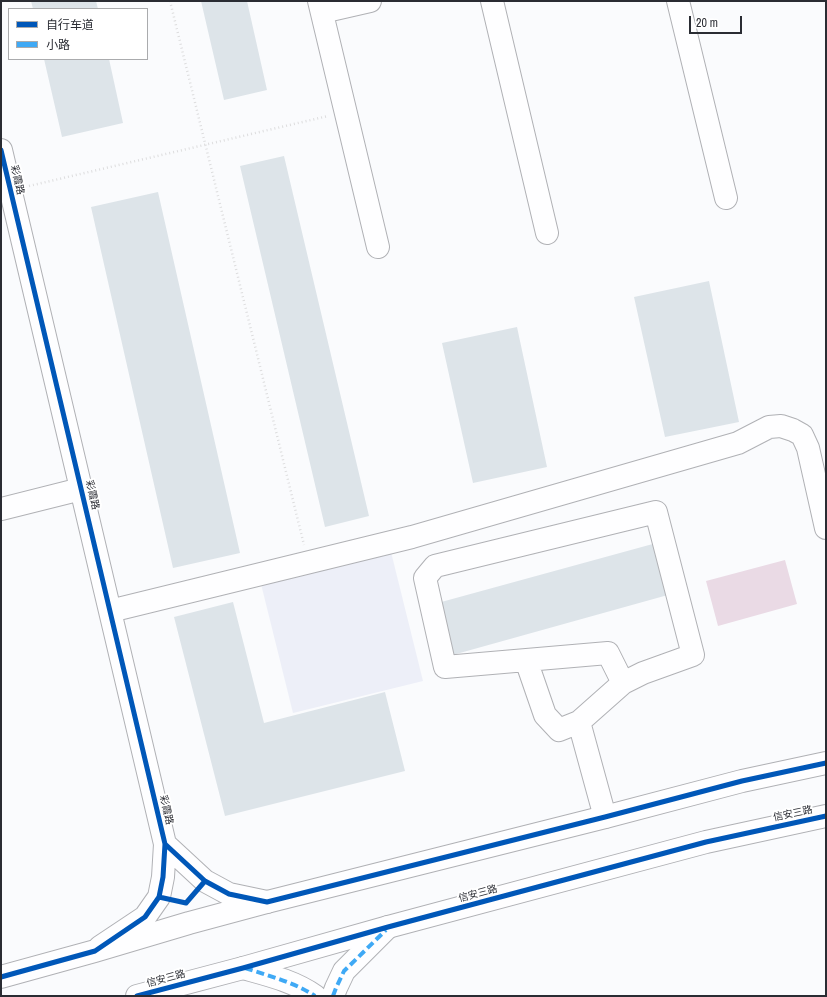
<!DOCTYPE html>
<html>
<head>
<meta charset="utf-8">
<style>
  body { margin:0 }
  #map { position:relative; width:827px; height:997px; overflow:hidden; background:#fafbfd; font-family:"Archivo Narrow","Noto Sans SC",sans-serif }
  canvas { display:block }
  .frame { position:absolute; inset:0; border:2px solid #2a2c33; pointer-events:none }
  .legend { position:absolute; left:8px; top:8px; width:140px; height:52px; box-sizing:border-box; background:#fff; border:1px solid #aaabad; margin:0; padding:5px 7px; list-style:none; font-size:12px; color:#2a2c33 }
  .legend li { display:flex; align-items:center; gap:8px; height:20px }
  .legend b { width:20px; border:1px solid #aaabad }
  .scale { position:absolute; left:689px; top:16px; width:53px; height:18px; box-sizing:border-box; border:2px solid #2a2c33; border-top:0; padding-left:5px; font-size:12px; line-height:14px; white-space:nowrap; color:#2a2c33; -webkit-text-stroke:3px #fff; paint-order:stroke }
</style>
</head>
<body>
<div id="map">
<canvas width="827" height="997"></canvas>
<div class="frame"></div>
<ul class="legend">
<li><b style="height:5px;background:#0057b8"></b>自行车道</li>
<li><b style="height:5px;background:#3fa9f5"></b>小路</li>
</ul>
<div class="scale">20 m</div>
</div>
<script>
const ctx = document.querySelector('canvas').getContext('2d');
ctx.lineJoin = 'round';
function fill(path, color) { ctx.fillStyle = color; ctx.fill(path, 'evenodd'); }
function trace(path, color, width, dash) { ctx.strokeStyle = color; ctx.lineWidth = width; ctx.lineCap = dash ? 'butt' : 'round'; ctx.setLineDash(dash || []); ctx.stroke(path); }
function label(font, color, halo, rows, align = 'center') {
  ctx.font = font + ' "Archivo Narrow","Noto Sans SC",sans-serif'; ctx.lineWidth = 4; ctx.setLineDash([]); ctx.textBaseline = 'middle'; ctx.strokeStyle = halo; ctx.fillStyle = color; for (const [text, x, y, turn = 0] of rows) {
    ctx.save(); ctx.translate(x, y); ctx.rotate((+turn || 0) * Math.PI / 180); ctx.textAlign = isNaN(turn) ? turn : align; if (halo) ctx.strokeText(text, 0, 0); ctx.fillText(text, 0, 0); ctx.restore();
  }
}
fill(new Path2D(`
  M391,552L423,681L293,713L261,584Z`), '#edeff8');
fill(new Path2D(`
  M785,560L797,604L718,626L706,581Z`), '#eadae5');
fill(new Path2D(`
  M31,1H96L98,9H33Z
  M201,1H247L267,90L224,100Z
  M44,59H109L123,123L62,137Z
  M284,156L369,516L325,527L240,166Z
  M158,192L240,553L173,568L91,207Z
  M709,281L739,422L665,437L634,297Z
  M517,327L547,467L473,483L442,343Z
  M660,542L675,593L449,656L434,604Z
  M233,602L264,723L385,692L405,771L225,816L174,617Z`), '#dde4e9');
const minor = new Path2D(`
  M319,1L378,247
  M492,1L547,233
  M678,1L726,198
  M322,12L370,1
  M1,150L165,844L163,877L159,897L145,917L100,947
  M1,509L81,489
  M110,611L412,537L738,443L769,427L781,426L793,430L802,435L808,448L826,528
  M526,660L545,715L559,730L579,722L623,683L643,673L693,655L656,512L435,566L425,578L445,667L608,653L623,683
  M579,722L605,817
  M165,844L205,881L229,894L267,902
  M243,968C268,975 294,981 315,996
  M333,996L336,988L344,971L388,927`);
const major = new Path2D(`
  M1,977L95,951L189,923L267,902L605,817L742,781L826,763
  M137,996L243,968L388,927L706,842L826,816`);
trace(minor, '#b0b1b5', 24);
trace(major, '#b0b1b5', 24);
trace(new Path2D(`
  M170,1L304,545
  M29,186L328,116`), '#ddddde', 2.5, [1, 3]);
trace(minor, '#fefeff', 22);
trace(major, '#fefeff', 22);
trace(new Path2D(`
  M245,968C269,976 294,982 315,996
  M333,996L336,988L344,971L386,930`), '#3fa9f5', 4, [8, 4]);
trace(new Path2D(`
  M1,150L165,844L163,877L159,897L145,917L95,951L1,977
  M165,844L205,881L229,894L267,902L605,817L742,781L826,763
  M159,897L186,903L205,881
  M137,996L243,968L388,927L706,842L826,816`), '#0057b8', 5);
label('10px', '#2a2c33', '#fff', [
  ["彩霞路",17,180,77],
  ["彩霞路",92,495,77],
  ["彩霞路",166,810,77],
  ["信安三路",793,814,-12],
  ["信安三路",478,894,-15],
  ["信安三路",166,979,-15]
]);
</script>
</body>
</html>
